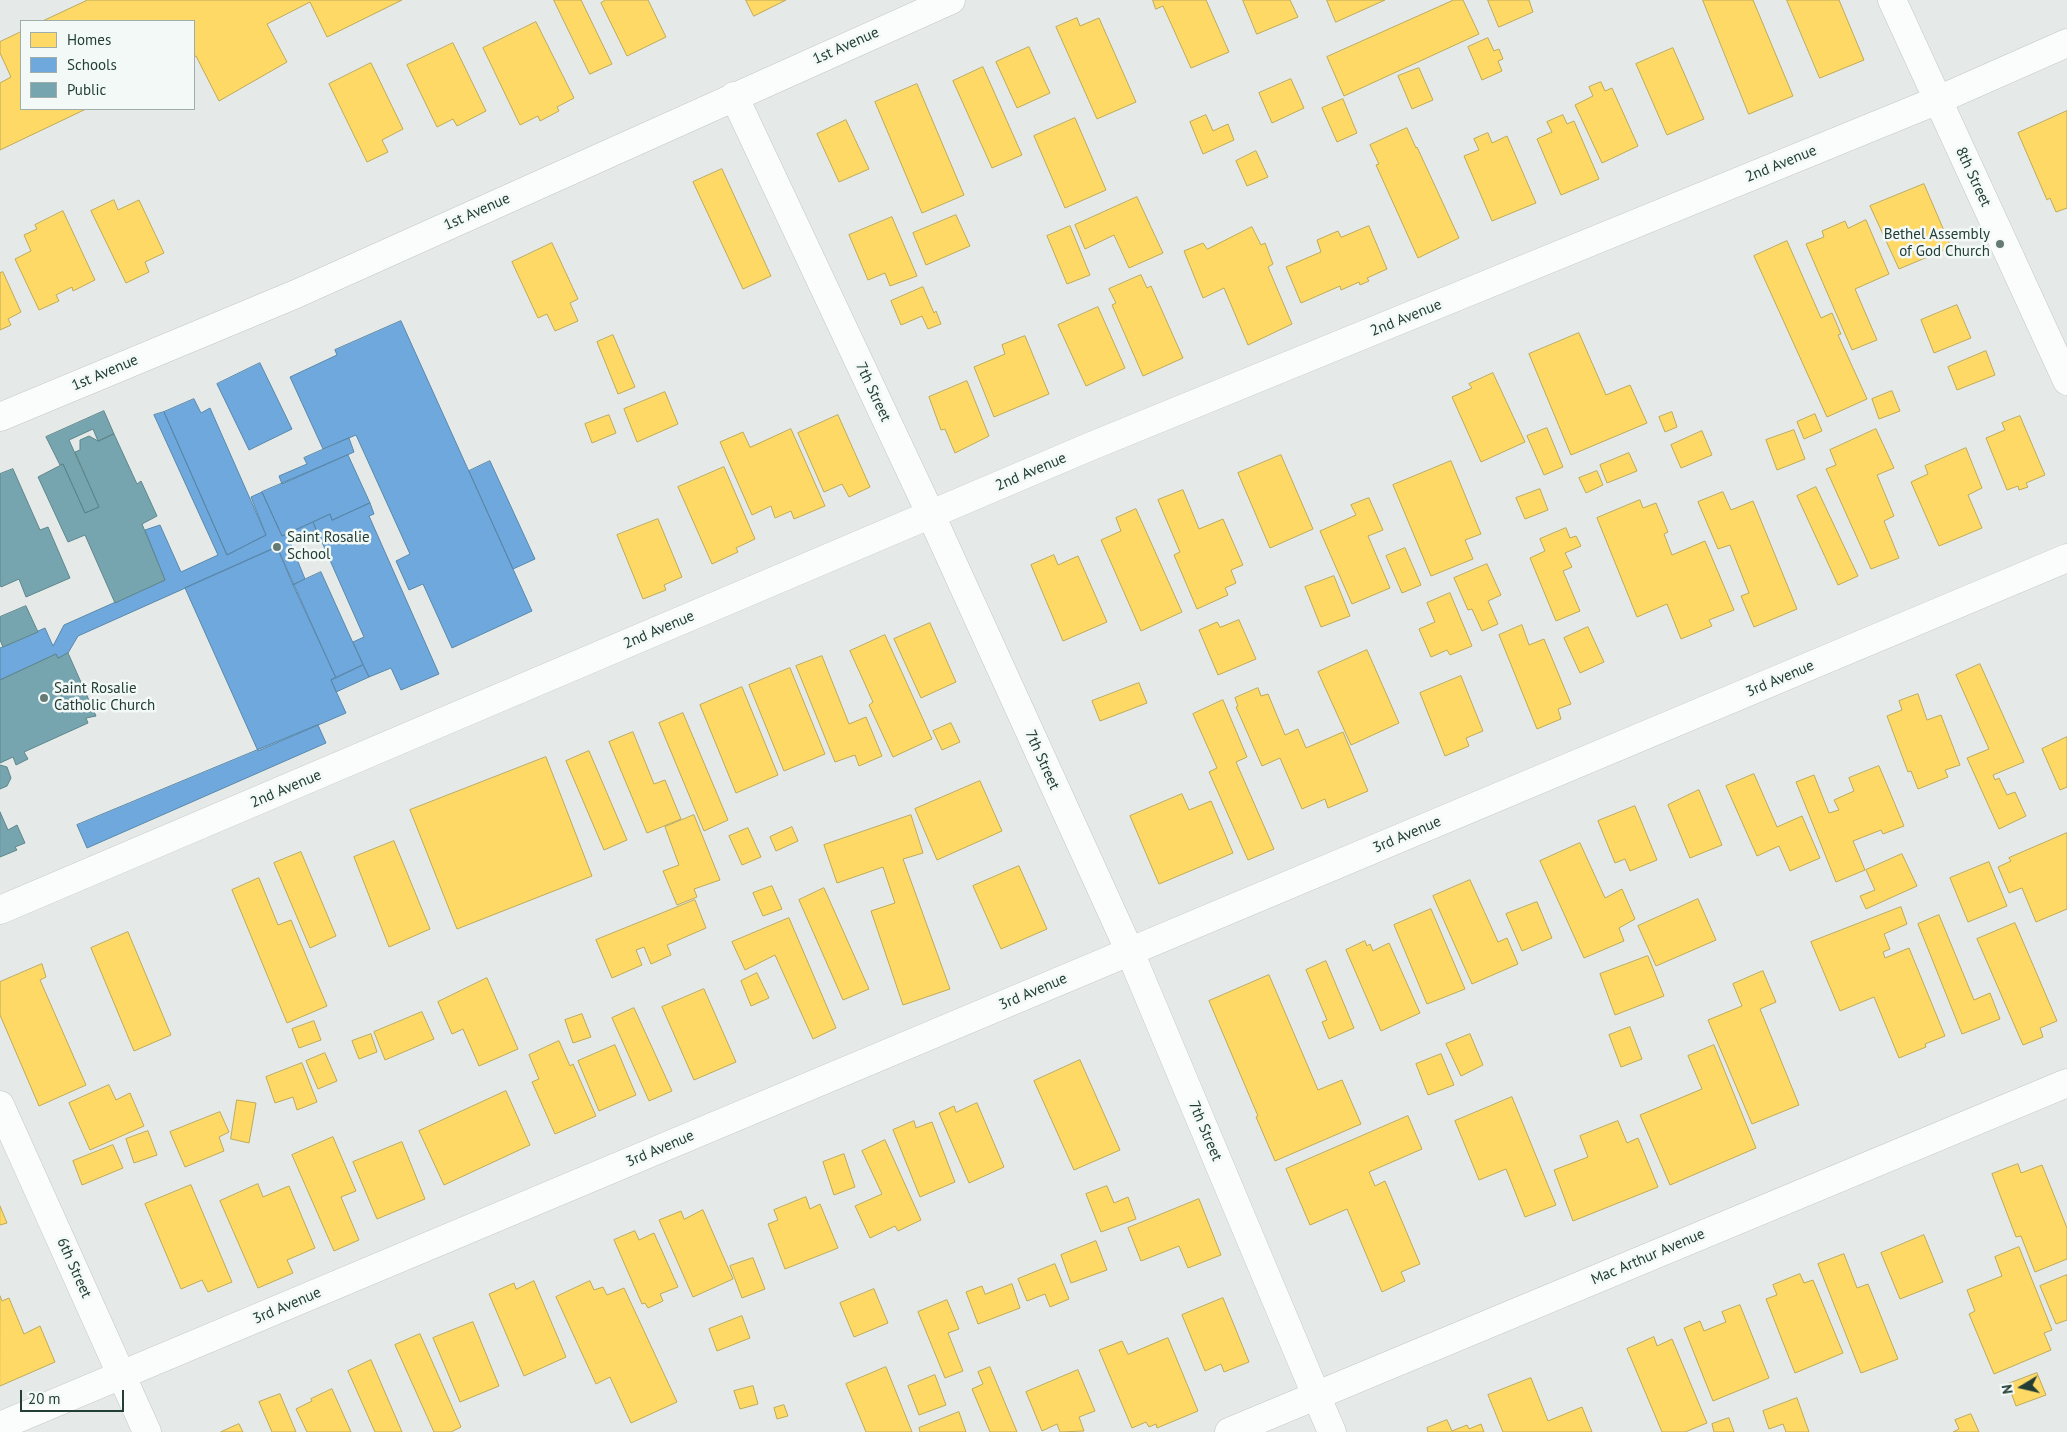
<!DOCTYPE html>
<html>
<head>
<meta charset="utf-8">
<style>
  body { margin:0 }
  #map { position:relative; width:2067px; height:1432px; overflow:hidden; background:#e5eae8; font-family:"PT Sans",sans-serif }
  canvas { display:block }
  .legend { position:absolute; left:20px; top:20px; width:175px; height:90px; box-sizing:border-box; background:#f3f9f6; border:1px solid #9faeaa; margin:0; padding:6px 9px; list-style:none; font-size:15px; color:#223e37 }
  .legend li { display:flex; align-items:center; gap:10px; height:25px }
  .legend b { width:25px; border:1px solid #9faeaa }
  .north { position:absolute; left:1997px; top:1362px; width:50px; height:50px; -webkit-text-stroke:4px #f3f9f6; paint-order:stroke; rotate:261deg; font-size:14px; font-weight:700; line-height:20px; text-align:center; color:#223e37 }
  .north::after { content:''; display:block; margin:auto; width:18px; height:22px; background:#223e37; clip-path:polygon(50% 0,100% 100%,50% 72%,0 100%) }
  .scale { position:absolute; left:20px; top:1390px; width:104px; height:22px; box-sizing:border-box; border:2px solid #223e37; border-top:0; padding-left:6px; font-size:15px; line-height:18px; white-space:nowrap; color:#223e37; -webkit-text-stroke:4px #f3f9f6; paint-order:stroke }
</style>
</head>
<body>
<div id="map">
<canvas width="2067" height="1432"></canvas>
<ul class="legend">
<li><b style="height:14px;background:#ffd966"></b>Homes</li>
<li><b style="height:14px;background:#6fa8dc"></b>Schools</li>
<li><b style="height:14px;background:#76a5af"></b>Public</li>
</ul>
<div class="north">N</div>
<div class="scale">20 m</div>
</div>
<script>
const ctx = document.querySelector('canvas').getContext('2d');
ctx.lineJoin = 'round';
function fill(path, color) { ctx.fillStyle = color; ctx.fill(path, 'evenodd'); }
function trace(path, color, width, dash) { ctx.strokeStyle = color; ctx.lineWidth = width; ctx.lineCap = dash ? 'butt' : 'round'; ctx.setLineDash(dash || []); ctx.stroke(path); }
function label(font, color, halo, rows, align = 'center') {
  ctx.font = font + ' "PT Sans",sans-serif'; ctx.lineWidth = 5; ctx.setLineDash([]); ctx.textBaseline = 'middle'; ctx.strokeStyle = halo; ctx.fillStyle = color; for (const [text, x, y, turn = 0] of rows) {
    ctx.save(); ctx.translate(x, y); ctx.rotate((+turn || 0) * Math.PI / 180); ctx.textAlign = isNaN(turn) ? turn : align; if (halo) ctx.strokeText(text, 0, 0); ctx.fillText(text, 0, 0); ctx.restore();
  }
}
const homes = new Path2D(`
  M88,0H402L327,37L310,2L267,24L287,62L219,101L196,56L194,57V21H43Z
  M554,0H581L612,64L590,74Z
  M606,0H648L666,37L627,56L601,3Z
  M746,0H786L754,16Z
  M1153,0H1206L1229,52L1191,68L1163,6L1156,9Z
  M1243,0H1290L1298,17L1257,34Z
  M1327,0H1385L1336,22Z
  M1454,0H1463L1479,34L1344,96L1327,57Z
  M1488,0H1529L1533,12L1499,27Z
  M1703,0H1753L1793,96L1749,114Z
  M1787,0H1839L1864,60L1820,78Z
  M1077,18L1080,26L1099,18L1136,102L1097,119L1056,27Z
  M536,22L574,98L557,107L559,111L540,121L538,116L520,125L483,48Z
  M21,32V109H86L0,150V83L11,77L0,53V42Z
  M1488,38L1494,51L1499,49L1503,59L1498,61L1502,71L1482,80L1468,47Z
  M453,43L486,111L457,126L453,119L437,127L407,65Z
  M1029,47L1050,93L1017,108L996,62Z
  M1673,48L1704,119L1667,135L1636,64Z
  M371,63L403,129L382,140L388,152L367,162L329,84Z
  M983,67L1022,155L992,168L953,81Z
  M1419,68L1433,100L1412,109L1398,76Z
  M1291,79L1304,108L1272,123L1259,93Z
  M1601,82L1605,91L1612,88L1638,146L1602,163L1575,105L1593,96L1589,87Z
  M917,84L964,195L922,213L875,102Z
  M1343,99L1357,133L1337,142L1322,108Z
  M2067,111V208L2056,212L2050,198L2047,200L2018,133Z
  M1206,115L1213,131L1228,124L1234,140L1203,154L1190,122Z
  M1563,115L1567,124L1574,121L1599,179L1561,195L1537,139L1552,132L1547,122Z
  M1075,118L1106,190L1065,208L1034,136Z
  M846,120L869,169L839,182L817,134Z
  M1407,128L1416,148L1417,147L1459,238L1418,258L1376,165L1379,164L1370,145Z
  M1488,133L1492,143L1507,136L1536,203L1492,221L1464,156L1479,150L1474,139Z
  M1256,151L1268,177L1247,186L1236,161Z
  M722,169L771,276L743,289L693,182Z
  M1924,184L1951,247L1899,269L1870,206Z
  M1137,197L1163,253L1129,268L1114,235L1085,249L1075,225Z
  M114,200L118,210L139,200L164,253L145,262L149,272L126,283L91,211Z
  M63,211L95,280L73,291L72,287L56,295L59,301L39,310L15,259L31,251L24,235L37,229L35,225Z
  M956,215L970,246L926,265L913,233Z
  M892,217L917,276L890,286L885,273L868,280L849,235Z
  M1866,220L1889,274L1855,289L1877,340L1852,350L1806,244L1824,237L1822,231L1845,221L1848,228Z
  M1070,226L1090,275L1067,284L1047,236Z
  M1369,226L1387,269L1367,278L1369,281L1360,285L1359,282L1341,290L1340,286L1301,303L1286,267L1321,252L1317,240L1338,231L1341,237Z
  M1252,227L1261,245L1265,243L1273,264L1268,267L1292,324L1248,345L1224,288L1203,298L1184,251L1203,243L1207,249Z
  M1787,241L1821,318L1832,313L1841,334L1838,335L1867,399L1827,417L1754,256Z
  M552,243L578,299L570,303L578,321L555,331L547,314L538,318L512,262Z
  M3,272L21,312L8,319L11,325L0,330V273Z
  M1141,275L1147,288L1151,286L1183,358L1143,376L1112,305L1116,303L1109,289Z
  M923,287L934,313L936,311L941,324L928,329L922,316L901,325L891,301Z
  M1957,305L1971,338L1934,353L1921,320Z
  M1098,307L1125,368L1086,386L1058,325Z
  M1579,333L1606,395L1630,385L1647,423L1571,455L1529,354Z
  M613,335L635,387L618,394L597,342Z
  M1025,336L1049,394L994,417L974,367L1005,354L1002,345Z
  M1986,351L1995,375L1957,390L1948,367Z
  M1493,373L1525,442L1481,462L1452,397L1472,388L1469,384Z
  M967,381L989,436L955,453L945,429L941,430L929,397Z
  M1892,391L1900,411L1879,419L1872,399Z
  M665,392L678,424L637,442L624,409Z
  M1672,412L1677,427L1665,432L1659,417Z
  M1815,414L1822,431L1804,439L1797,422Z
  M609,415L616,433L592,443L585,424Z
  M838,415L870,487L849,497L842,484L824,492L798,433Z
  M2020,416L2045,475L2026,483L2028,487L2019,490L2018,486L2007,490L1986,438L2005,430L2002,423Z
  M1547,428L1563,467L1544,475L1527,436Z
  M791,429L825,506L794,519L791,511L775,518L771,506L752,515L720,442L743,432L750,447Z
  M1876,429L1894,468L1877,475L1894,516L1884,521L1899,558L1871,569L1826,469L1836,465L1830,450Z
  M1794,430L1805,459L1777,470L1766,440Z
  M1702,431L1712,455L1681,468L1671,445Z
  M1966,448L1982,488L1968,495L1982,528L1939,546L1911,482L1928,474L1925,466Z
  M1629,453L1637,471L1607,483L1600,465Z
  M1281,455L1313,529L1270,548L1238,473Z
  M1451,461L1481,534L1465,540L1473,559L1431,576L1393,485Z
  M724,467L755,539L736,548L738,552L712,564L678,487Z
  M1597,471L1603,485L1586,493L1579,478Z
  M1816,487L1858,576L1838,585L1797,496Z
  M1540,489L1548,510L1525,519L1516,498Z
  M1183,490L1199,529L1223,519L1243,565L1231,570L1236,583L1225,588L1228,595L1197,609L1174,555L1180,552L1158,500Z
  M1723,492L1731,510L1753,501L1797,609L1754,627L1741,596L1749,593L1730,545L1718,549L1698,502Z
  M1369,498L1383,530L1368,536L1390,588L1352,604L1320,531L1356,515L1351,505Z
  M1640,500L1643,508L1656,503L1668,532L1664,534L1672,555L1705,541L1734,610L1709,620L1712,626L1681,639L1667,604L1637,617L1597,518Z
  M1136,509L1182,612L1141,631L1101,540L1121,531L1116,518Z
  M658,519L682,577L664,585L666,590L643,599L617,535Z
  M1566,528L1570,538L1576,536L1581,546L1565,553L1572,567L1563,571L1580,611L1556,621L1530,558L1545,551L1540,539Z
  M1405,548L1421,585L1402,593L1386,556Z
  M1054,555L1058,565L1078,556L1107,622L1063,641L1031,565Z
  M1487,564L1501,595L1488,601L1498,624L1482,631L1472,609L1468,610L1454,578Z
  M1334,576L1350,616L1321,627L1305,587Z
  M1450,593L1472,646L1450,655L1447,650L1431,657L1419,629L1435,622L1427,603Z
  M1239,620L1256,659L1218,675L1199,630L1217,622L1220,627Z
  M930,623L956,682L921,698L894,639Z
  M1522,625L1529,645L1544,639L1571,704L1558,709L1561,719L1537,729L1499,635Z
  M1588,627L1604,662L1580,673L1564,638Z
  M885,635L932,739L893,757L869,705L873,702L850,651Z
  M1367,650L1399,723L1351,745L1318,672Z
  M822,656L849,724L866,717L882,756L859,766L855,755L835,762L796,666Z
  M1980,664L2024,762L1993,775L1995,780L1999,778L2007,795L2015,792L2026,816L1999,829L1967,758L1989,749L1956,675Z
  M790,668L825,754L784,771L749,685Z
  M1461,676L1483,731L1466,738L1469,746L1445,756L1420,693Z
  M1139,683L1147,703L1100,721L1092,701Z
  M742,687L778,775L736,793L700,705Z
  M1258,688L1261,696L1268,694L1285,735L1298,729L1306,748L1343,732L1368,791L1328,808L1325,799L1302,809L1280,758L1262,766L1236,707L1238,706L1235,698Z
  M1918,694L1927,720L1941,715L1960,765L1945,770L1948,777L1918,789L1911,771L1908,772L1887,716L1902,710L1899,701Z
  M1223,700L1247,757L1236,762L1274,849L1248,860L1209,772L1217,768L1193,714Z
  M683,713L728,820L704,831L659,723Z
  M951,723L960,742L942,750L933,731Z
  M633,732L654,784L665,780L681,819L647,833L609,742Z
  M2067,737V787L2060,790L2042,749Z
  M589,751L627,840L604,850L566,761Z
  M546,757L592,876L457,929L410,810Z
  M1879,766L1904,826L1883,834L1881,830L1853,841L1865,870L1836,882L1796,782L1814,775L1829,813L1839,810L1834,800L1854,791L1849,778Z
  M1754,774L1777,827L1802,816L1820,858L1790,871L1779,846L1757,856L1726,786Z
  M980,781L1002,831L937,860L915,809Z
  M1699,790L1722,845L1690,858L1668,805Z
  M1182,794L1189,810L1211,801L1233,853L1159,884L1130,816Z
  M1635,806L1657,860L1630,871L1625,859L1615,863L1598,821Z
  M694,815L720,880L694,889L697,897L677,905L663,871L679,865L665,827Z
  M911,815L923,853L903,859L950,989L903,1005L871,911L895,903L883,867L837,883L824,845Z
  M792,827L798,841L776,851L770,837Z
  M748,828L761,857L742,865L729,836Z
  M2067,833V909L2036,922L2022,888L2009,893L1998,867L2011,861L2009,858Z
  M394,841L430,929L389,947L354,857Z
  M1580,843L1605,898L1622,889L1635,919L1619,928L1624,941L1584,958L1540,861Z
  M301,852L336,936L310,948L274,863Z
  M1902,854L1917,886L1866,909L1860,896L1875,890L1866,870Z
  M1989,862L2007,906L1968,922L1950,878Z
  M1019,866L1047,929L1001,949L973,886Z
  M259,878L278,925L291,920L327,1006L287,1023L232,890Z
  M1470,880L1498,942L1507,938L1518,964L1472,984L1433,896Z
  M772,886L782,909L763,916L753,893Z
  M824,888L869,989L843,1000L799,900Z
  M1698,899L1716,940L1656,966L1638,926Z
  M695,900L706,928L667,945L671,955L651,964L644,947L636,950L642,965L612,978L596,940Z
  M1537,902L1552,938L1522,951L1506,914Z
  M1901,907L1907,924L1884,934L1890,949L1883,952L1885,958L1909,948L1945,1036L1925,1044L1926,1047L1899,1058L1874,997L1840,1011L1811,942Z
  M1431,909L1465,989L1427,1004L1394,925Z
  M1939,915L1974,1000L1990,993L2000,1019L1962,1034L1918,924Z
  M789,918L836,1028L813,1039L775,955L745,970L732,942Z
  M2015,923L2057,1021L2040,1028L2043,1037L2023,1045L1977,939Z
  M128,932L171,1035L134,1051L91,948Z
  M1365,941L1367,946L1370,944L1373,951L1389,943L1420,1013L1381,1031L1346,950Z
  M1648,956L1664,996L1615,1015L1600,974Z
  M1326,961L1354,1028L1329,1039L1322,1022L1327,1020L1306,970Z
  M42,964L46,977L40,980L86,1085L39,1106L0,1015V982Z
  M1763,971L1776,1002L1760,1009L1799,1105L1752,1124L1708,1020L1742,1006L1733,984Z
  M757,973L769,998L751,1006L741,981Z
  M1269,975L1318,1090L1342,1080L1361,1124L1275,1161L1256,1117L1258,1116L1209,1001Z
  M487,978L518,1049L479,1066L463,1029L452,1034L438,1002Z
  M704,989L736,1062L694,1080L662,1007Z
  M634,1008L672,1091L649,1101L612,1018Z
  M422,1012L434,1039L385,1060L374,1032Z
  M582,1014L591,1037L573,1043L565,1020Z
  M314,1021L321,1040L299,1048L292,1029Z
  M1630,1027L1642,1059L1621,1067L1609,1035Z
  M371,1034L377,1052L359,1059L352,1041Z
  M1470,1034L1483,1065L1461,1076L1446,1044Z
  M559,1041L570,1066L573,1064L596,1116L555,1134L532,1082L539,1079L529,1055Z
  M615,1045L636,1095L599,1111L578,1061Z
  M1714,1045L1756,1148L1670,1185L1640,1115L1702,1089L1688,1056Z
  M325,1053L337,1081L318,1089L306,1061Z
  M1441,1054L1454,1085L1428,1095L1416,1064Z
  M1080,1060L1120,1150L1074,1170L1034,1081Z
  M302,1063L317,1102L297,1110L293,1097L275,1103L266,1077Z
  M109,1085L116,1100L130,1093L144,1126L90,1150L69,1103Z
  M506,1091L530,1145L444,1185L419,1131Z
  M1512,1097L1556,1205L1525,1217L1506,1169L1479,1180L1455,1121Z
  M237,1100L256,1103L249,1143L231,1139Z
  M977,1103L1004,1167L969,1183L939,1113L954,1106L956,1112Z
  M220,1112L229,1132L219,1137L224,1151L185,1167L170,1132Z
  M1408,1116L1422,1149L1369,1172L1375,1186L1385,1181L1420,1264L1401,1272L1405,1281L1382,1292L1347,1209L1310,1225L1286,1169Z
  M914,1121L916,1128L932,1122L955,1182L920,1197L893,1130Z
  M1618,1121L1627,1143L1638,1138L1658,1187L1573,1221L1554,1170L1588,1157L1580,1136Z
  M148,1131L157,1155L134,1163L126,1139Z
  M333,1137L356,1191L341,1197L359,1240L334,1251L292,1155Z
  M885,1140L921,1220L898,1231L895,1226L870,1238L855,1206L882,1194L862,1151Z
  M402,1142L425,1199L377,1219L353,1162Z
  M113,1145L123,1168L82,1185L73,1161Z
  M844,1154L855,1187L834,1195L823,1162Z
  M2018,1164L2021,1173L2042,1165L2067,1228V1259L2035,1272L2021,1236L2016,1237L1992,1174Z
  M258,1184L263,1197L289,1186L315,1248L287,1260L293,1273L258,1288L220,1201Z
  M191,1185L232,1282L208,1292L202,1280L181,1289L145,1204Z
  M1107,1186L1114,1203L1128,1197L1136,1219L1101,1232L1086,1194Z
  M806,1197L810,1209L820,1204L838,1248L785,1269L768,1224L778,1220L774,1210Z
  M1199,1199L1221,1255L1188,1268L1179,1246L1141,1261L1128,1228Z
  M0,1206L7,1223L0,1225Z
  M703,1210L733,1279L693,1297L659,1220L681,1211L684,1219Z
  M635,1231L639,1240L654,1233L678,1287L660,1294L663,1301L648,1308L645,1303L642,1304L614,1240Z
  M1924,1235L1943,1282L1900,1299L1881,1253Z
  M1096,1241L1107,1270L1071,1283L1061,1255Z
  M2019,1247L2052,1330L2044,1333L2051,1350L1994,1374L1969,1314L1975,1311L1967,1290L2002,1276L1995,1257Z
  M1844,1254L1857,1288L1868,1284L1898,1359L1861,1373L1818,1264Z
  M753,1258L765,1289L742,1298L730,1266Z
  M1055,1264L1069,1299L1050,1307L1045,1294L1027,1301L1018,1279Z
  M1800,1274L1804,1283L1813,1280L1843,1353L1795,1373L1766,1299L1777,1295L1773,1285Z
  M2067,1275V1320L2056,1324L2040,1286Z
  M534,1281L566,1357L524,1376L489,1294L514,1283L516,1289Z
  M590,1281L594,1290L603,1287L607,1295L624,1288L677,1402L631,1423L610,1377L596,1384L556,1297Z
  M1012,1284L1020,1308L978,1324L966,1292L982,1286L985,1294Z
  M874,1289L888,1323L854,1337L840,1303Z
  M0,1296L2,1301L9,1298L24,1334L40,1326L55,1362L0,1386Z
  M1223,1298L1249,1362L1224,1372L1221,1364L1205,1371L1182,1315Z
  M947,1300L959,1329L948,1333L963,1371L945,1378L918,1312Z
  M1740,1305L1769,1378L1713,1401L1684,1328L1700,1321L1704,1331L1726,1322L1722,1312Z
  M742,1316L750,1338L717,1351L709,1329Z
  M473,1322L499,1386L460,1402L433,1338Z
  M420,1334L461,1427L451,1432H434L395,1345Z
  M1654,1337L1657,1346L1672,1339L1707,1423L1685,1432H1662L1627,1349Z
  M1168,1338L1198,1411L1157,1428L1156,1424L1149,1427L1146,1422L1132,1428L1099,1350L1122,1341L1128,1354Z
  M371,1360L402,1432H375L348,1371Z
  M886,1367L912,1432H866L846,1384Z
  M990,1367L1017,1432H990L972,1389L983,1384L978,1372Z
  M1078,1370L1095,1411L1079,1417L1084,1431L1060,1432L1057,1424L1042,1431L1026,1392Z
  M2037,1373L2046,1395L2016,1406L2008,1384Z
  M935,1375L946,1405L919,1415L908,1386Z
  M1531,1378L1548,1421L1582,1407L1592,1432H1503L1488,1395Z
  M753,1386L758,1404L740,1409L734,1391Z
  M332,1389L351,1432H307L296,1409L312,1401L311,1399Z
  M280,1394L296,1432H272L259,1402Z
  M1797,1398L1809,1432H1786L1783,1424L1769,1429L1763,1411Z
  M784,1405L788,1416L777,1419L774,1408Z
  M959,1412L966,1432H920L919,1428Z
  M1971,1414L1979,1432H1953L1959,1429L1955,1420Z
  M1729,1418L1734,1432H1714L1712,1424Z
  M1447,1420L1452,1431L1467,1425L1469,1429L1481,1424L1484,1432H1428L1427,1428Z
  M239,1424L243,1432H221Z`);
fill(homes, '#ffd966');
trace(homes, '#bdaa58', 1);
const schools = new Path2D(`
  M401,321L532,611L452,648L423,584L409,590L396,561L410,554L356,435L323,449L290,377L337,355L335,350Z
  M260,363L292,429L249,450L217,384Z
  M194,399L201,413L210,408L266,535L227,555L164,412Z
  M164,412L227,555L266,535L251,497L262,492L282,536L313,522L316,530L290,542L305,579L293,585L277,547L78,636L68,653L58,658L56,654L0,680V648L45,628L53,646L64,625L165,580L145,530L160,525L181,572L218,555L154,415Z
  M349,438L354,452L282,484L279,476L307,464L304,458Z
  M348,455L370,503L332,520L330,514L282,536L262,492Z
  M490,461L535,559L513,569L469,471Z
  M370,503L374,514L369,516L439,674L401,690L391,668L369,677L353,642L364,637L313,522L330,514L332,520Z
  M277,547L336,678L331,680L346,713L258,751L185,588Z
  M321,572L363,665L336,678L293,585Z
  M363,665L369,677L336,692L331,680Z
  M318,725L326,743L87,848L77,825Z`);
fill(schools, '#6fa8dc');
trace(schools, '#5888aa', 1);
const public = new Path2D(`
  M104,411L114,434L98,441L93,429L69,440L99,507L85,513L63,464L60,465L46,437Z
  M114,434L137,484L141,481L157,516L142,524L165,580L115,603L85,535L68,542L38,477L63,464L85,513L99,507L75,452L80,450V440L89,436L98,441Z
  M13,469L40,530L48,527L70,578L26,597L19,579L1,587L0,585V474Z
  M26,606L38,632L3,647L0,640V617Z
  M68,653L96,716L86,718L88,723L24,752L28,759L16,765L13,757L0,763V680L56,654L58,658Z
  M0,765L7,767L11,778L7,786L0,789Z
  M0,812L8,830L17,825L25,843L15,847L17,850L0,857Z`);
fill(public, '#76a5af');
trace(public, '#5d868b', 1);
const minor = new Path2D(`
  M1892,0L2067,381
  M734,96L931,515L1130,952L1316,1395
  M0,417L296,294L951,0
  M0,910L1089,447L1938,100L2067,43
  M0,1105L147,1432
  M0,1426L2067,558`);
const tertiary = new Path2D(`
  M1316,1395L1332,1432
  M1229,1432L2067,1083`);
trace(minor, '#c2c7c5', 29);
trace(tertiary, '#c2c7c5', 29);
trace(minor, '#fbfcfc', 28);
trace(tertiary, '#fbfcfc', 28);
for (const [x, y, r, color] of [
  [2000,244,5,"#667a75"],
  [277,547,5,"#667a75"],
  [44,698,5,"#667a75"]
]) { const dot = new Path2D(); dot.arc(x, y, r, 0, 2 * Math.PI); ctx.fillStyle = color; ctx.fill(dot); trace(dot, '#f3f9f6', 2); }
label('15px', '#223e37', '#f3f9f6', [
  ["1st Avenue",846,46,-24],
  ["2nd Avenue",1781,164,-22],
  ["8th Street",1973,177,65],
  ["1st Avenue",477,212,-24],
  ["2nd Avenue",1406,318,-22],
  ["1st Avenue",105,373,-23],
  ["7th Street",873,392,65],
  ["2nd Avenue",1031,472,-23],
  ["2nd Avenue",659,630,-23],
  ["3rd Avenue",1780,679,-23],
  ["7th Street",1042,760,66],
  ["2nd Avenue",286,789,-23],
  ["3rd Avenue",1407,835,-23],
  ["3rd Avenue",1033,992,-23],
  ["7th Street",1205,1131,67],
  ["3rd Avenue",660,1149,-23],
  ["Mac Arthur Avenue",1648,1257,-23],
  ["6th Street",74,1268,66],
  ["3rd Avenue",287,1306,-23]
]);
label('15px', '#223e37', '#f3f9f6', [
  ["Bethel Assembly",1990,235,"right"],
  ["of God Church",1990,252,"right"],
  ["Saint Rosalie",287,538],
  ["School",287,555],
  ["Saint Rosalie",54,689],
  ["Catholic Church",54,706]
], 'left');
</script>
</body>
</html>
